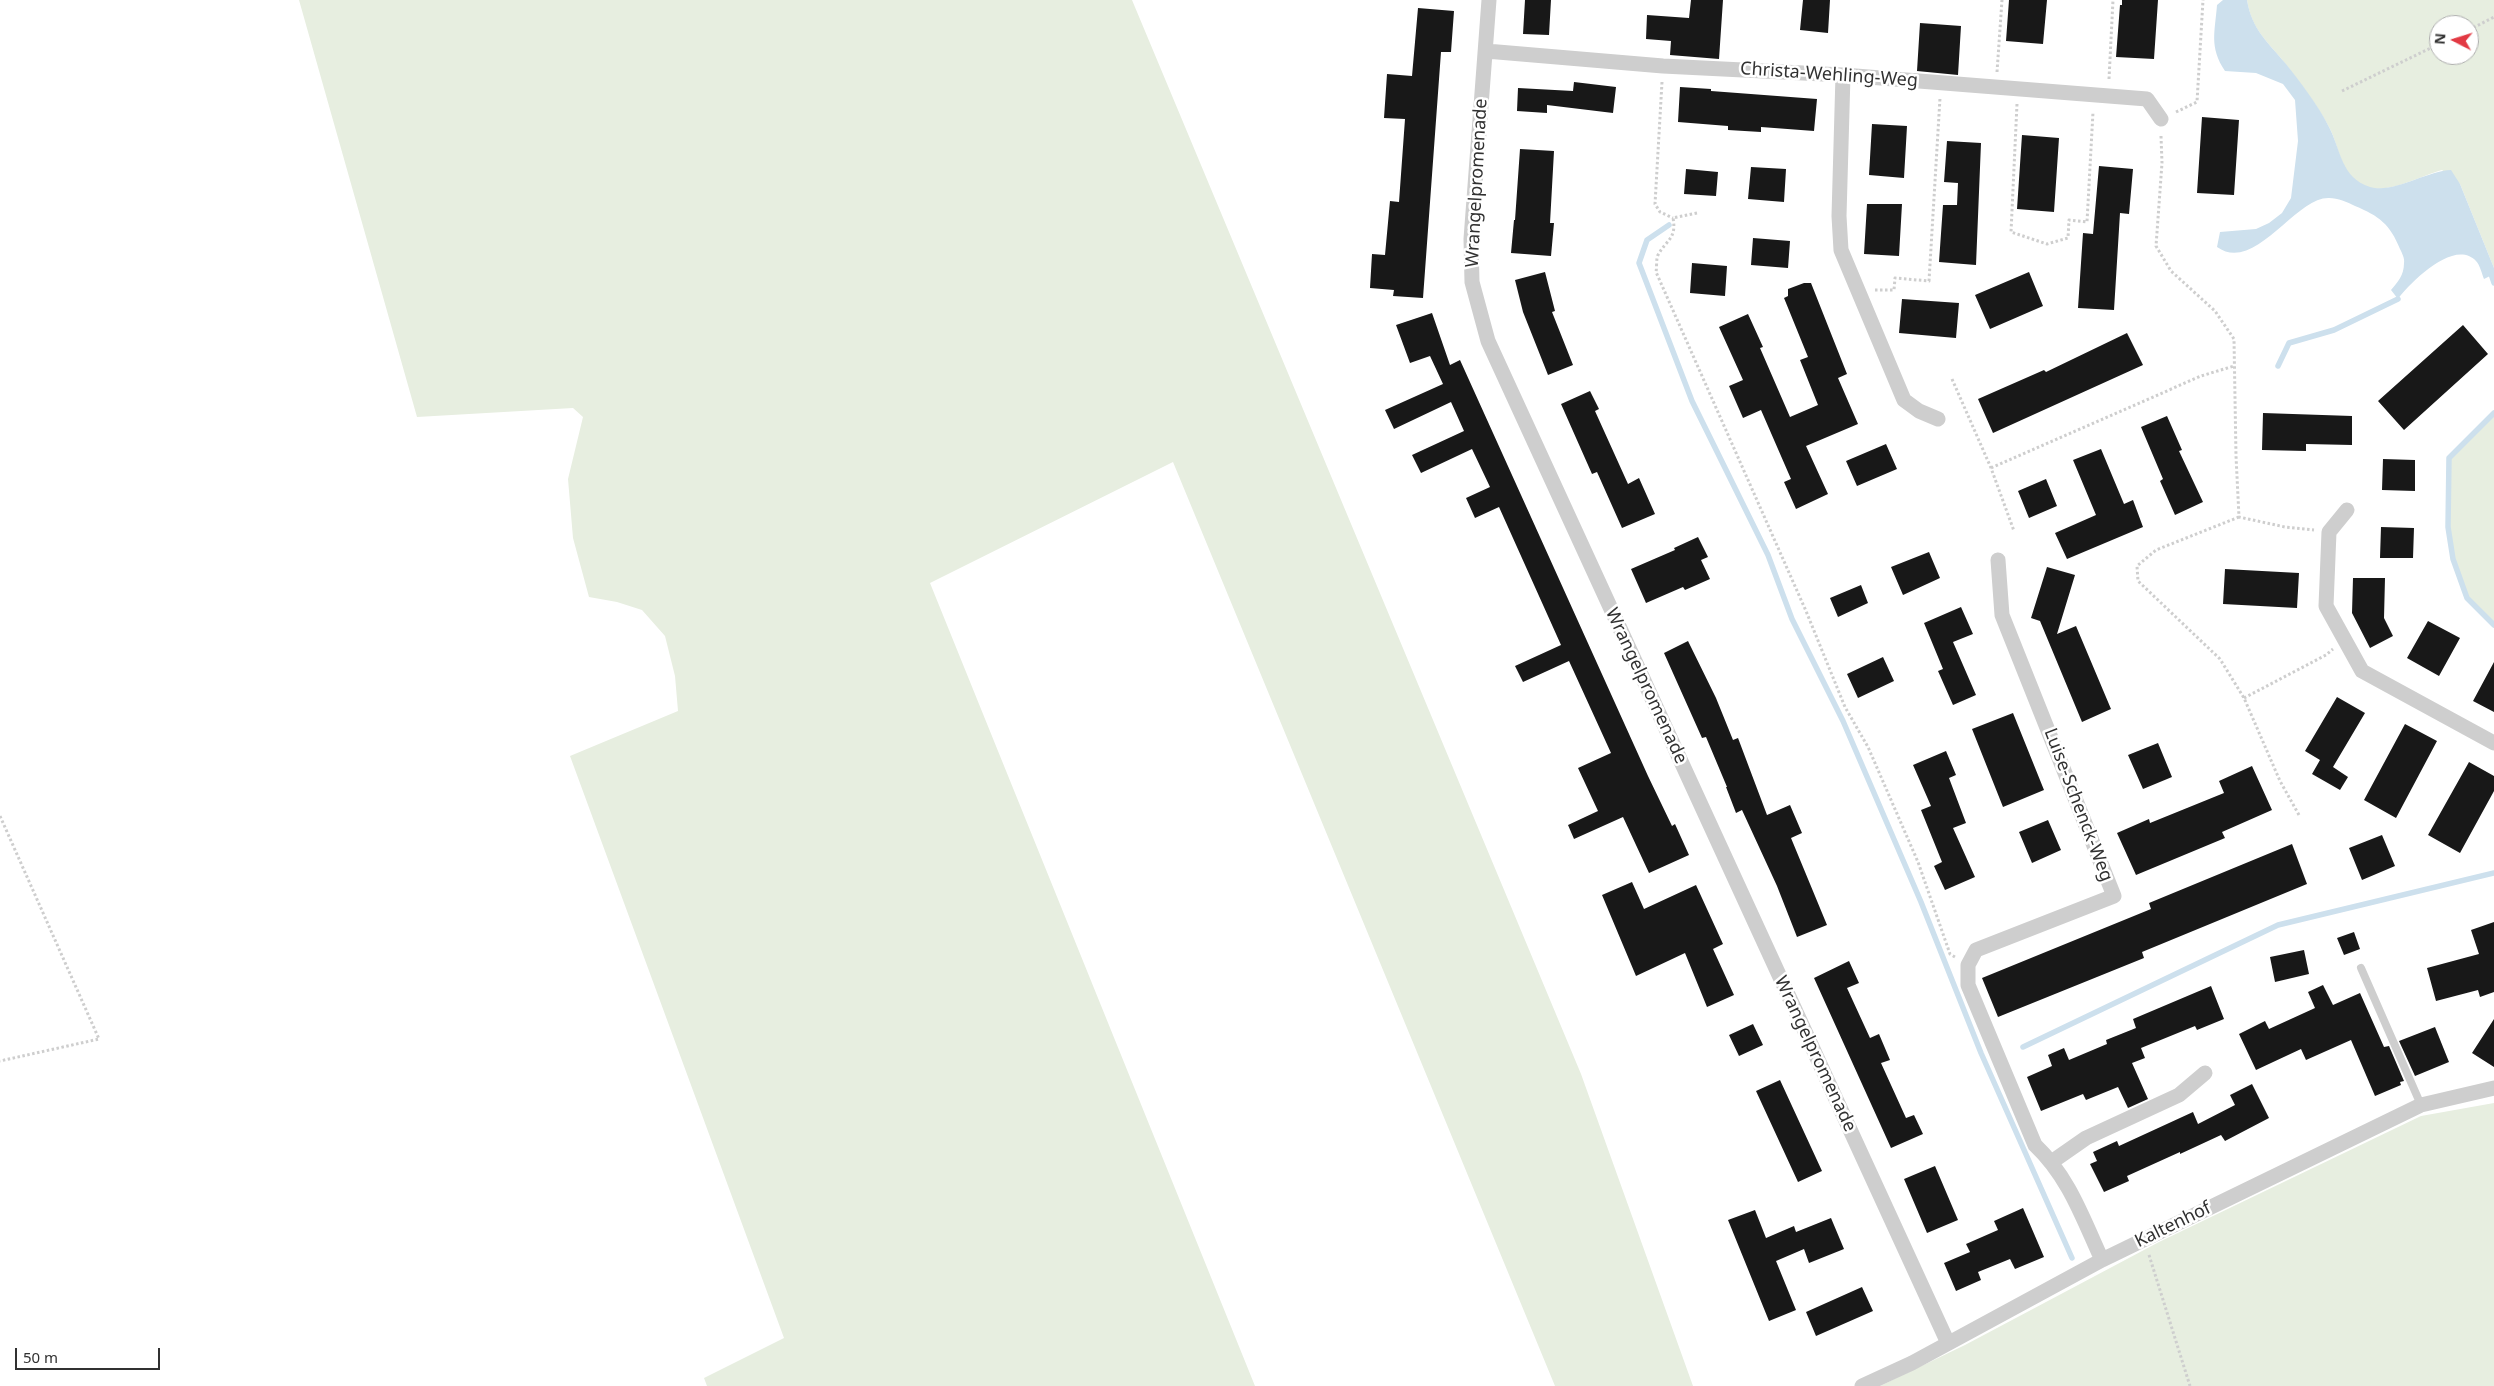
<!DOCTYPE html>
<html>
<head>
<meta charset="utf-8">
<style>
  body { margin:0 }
  #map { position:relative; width:2494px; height:1386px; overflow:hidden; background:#fff; font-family:"Noto Sans",sans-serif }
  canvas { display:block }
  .north { position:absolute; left:2429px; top:15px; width:50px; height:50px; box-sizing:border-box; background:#fff; border:1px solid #adadad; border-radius:50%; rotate:275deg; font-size:14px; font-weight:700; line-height:20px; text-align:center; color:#313131 }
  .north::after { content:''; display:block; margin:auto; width:18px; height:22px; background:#e23943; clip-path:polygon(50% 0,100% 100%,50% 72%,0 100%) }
  .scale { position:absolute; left:15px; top:1348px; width:145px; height:22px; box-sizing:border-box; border:2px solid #313131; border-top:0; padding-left:6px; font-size:15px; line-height:18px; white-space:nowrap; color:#313131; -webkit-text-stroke:4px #fff; paint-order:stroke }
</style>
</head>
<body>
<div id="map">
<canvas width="2494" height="1386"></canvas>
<div class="north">N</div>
<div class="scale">50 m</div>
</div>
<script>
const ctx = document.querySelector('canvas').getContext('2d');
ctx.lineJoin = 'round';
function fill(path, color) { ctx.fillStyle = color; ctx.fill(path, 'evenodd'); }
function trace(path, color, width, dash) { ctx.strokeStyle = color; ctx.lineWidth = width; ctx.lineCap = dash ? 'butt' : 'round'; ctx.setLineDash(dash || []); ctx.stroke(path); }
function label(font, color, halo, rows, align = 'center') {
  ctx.font = font + ' "Noto Sans",sans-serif'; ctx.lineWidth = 5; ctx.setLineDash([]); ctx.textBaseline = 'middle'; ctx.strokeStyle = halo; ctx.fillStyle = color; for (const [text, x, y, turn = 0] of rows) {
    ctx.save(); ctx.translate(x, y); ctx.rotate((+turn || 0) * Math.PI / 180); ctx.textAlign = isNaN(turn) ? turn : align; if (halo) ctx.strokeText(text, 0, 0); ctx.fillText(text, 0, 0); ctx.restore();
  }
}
fill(new Path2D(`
  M299,0H1132L1581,1074L1693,1386H1555L1173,462L930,583L1255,1386H707L704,1378L784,1338L570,756L678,711L675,676L665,636L642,610L617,602L589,597L573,538L568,479L583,417L573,408L417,417Z
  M2247,0H2494V268L2460,184L2442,170C2419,176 2385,197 2362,185C2339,172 2340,147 2329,127C2318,106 2302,86 2288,67C2270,43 2252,32 2247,0ZM2439,25H2469V55H2439Z
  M2494,413V625L2467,598L2453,559L2448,527L2449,458Z
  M2494,1103V1386H1880L1965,1345L2159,1242L2421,1116Z`), '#e7eee0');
fill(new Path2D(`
  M2223,0H2247C2252,30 2268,42 2286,64C2301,83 2318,105 2329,127C2341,150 2341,178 2370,187C2393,194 2426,171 2451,170L2460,184L2494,268V274L2484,279C2482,274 2480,265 2476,261C2454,238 2410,283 2398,299L2391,290C2398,282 2404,275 2404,263C2405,259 2402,253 2400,249C2390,224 2379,216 2355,206C2347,202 2338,198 2329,198C2295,197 2255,274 2217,247L2220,232L2256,229L2269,223L2282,213L2291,198L2298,141L2295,100L2283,84L2256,73L2225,71C2209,47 2215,32 2217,5Z`), '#cde0ed');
trace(new Path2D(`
  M1669,225L1647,240L1639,263L1692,401L1768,555L1792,619L1843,721L1921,902L1981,1053L2072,1258
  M2491,274L2494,283
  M2278,366L2289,343L2334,330L2398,299
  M2494,413L2449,458L2448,527L2453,559L2467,598L2494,625
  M2023,1047L2278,925L2494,873`), '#cde0ed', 5.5);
fill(new Path2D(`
  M1525,0H1551L1549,35L1523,34Z
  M1691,0H1723L1719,59L1670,55L1671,41L1646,39L1647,15L1689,18Z
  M1803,0H1830L1828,33L1800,30Z
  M2009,0H2047L2043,44L2006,41Z
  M2122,0H2158L2154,59L2116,57L2120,5H2122Z
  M1418,8L1454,11L1451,52H1441L1423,298L1393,296L1394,290L1370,288L1372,254L1385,255L1390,201L1399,202L1405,119L1384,118L1387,74L1412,76Z
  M1920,23L1961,26L1958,75L1917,71Z
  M1574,82L1616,87L1613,113L1547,105V113L1517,111L1518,88L1573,91Z
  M1680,87L1711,89V91L1817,99L1814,131L1761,127V132L1728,130V126L1678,122Z
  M2202,117L2239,120L2234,195L2197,193Z
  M1872,124L1907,126L1904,178L1869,175Z
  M2022,135L2059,138L2054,212L2017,209Z
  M1947,141L1981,143L1976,265L1939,262L1943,205H1957L1958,183L1944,182Z
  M1520,149L1554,151L1550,223H1554L1551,256L1511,253L1514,220H1515Z
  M2099,166L2133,169L2129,214L2120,213L2114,310L2078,308L2083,233L2093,234Z
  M1751,167L1786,169L1784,202L1748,199Z
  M1686,169L1718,172L1716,196L1684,194Z
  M1867,204H1902L1899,256L1864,254Z
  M1753,238L1790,241L1788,268L1751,265Z
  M1692,263L1727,266L1725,296L1690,293Z
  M1545,272L1555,311L1552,312L1573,365L1548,375L1523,312L1515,280Z
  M2029,272L2043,306L1990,329L1975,295Z
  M1804,283H1811L1847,374L1838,378L1858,424L1806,446L1828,494L1796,509L1784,482L1791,479L1761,410L1743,418L1729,386L1743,380L1719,327L1748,314L1763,347L1760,348L1790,417L1818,405L1800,360L1808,357L1784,298L1788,296V289Z
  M1902,299L1959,303L1956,338L1899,333Z
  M1432,313L1450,365L1460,360L1648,776L1672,826L1675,824L1689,855L1649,873L1623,817L1574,839L1568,825L1598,811L1578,768L1611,753L1569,661L1523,682L1515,666L1561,645L1499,507L1475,518L1466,498L1490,487L1472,449L1421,473L1412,455L1464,431L1451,402L1394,429L1385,410L1443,384L1430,356L1410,363L1396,325Z
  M2463,325L2488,354L2404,430L2378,401Z
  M2127,333L2143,365L1993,433L1978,399L2044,370L2046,372Z
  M1590,391L1599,409L1595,411L1628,484L1639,478L1655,514L1622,528L1597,472L1592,474L1561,404Z
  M2263,413L2352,416V445L2306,444V451L2262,450Z
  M2167,416L2182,450L2179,451L2203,502L2175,515L2160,481L2163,479L2141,427Z
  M1886,444L1897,469L1857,486L1846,461Z
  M2101,449L2124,504L2133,500L2143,527L2067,559L2055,533L2096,515L2073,460Z
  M2383,459L2415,460V491L2382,490Z
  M2046,479L2057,506L2029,518L2018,491Z
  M2381,527L2414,528L2413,558H2380Z
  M1698,537L1708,557L1701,560L1710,579L1685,590L1683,587L1646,603L1631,569L1675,550L1674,548Z
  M1929,552L1940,578L1903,595L1891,567Z
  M2047,567L2075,575L2057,634L2076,626L2111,709L2082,722L2040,621L2031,618Z
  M2225,569L2299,573L2297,608L2223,604Z
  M2353,578H2385L2384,618L2393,636L2370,648L2352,613Z
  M1861,585L1868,603L1838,617L1830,598Z
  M1961,607L1973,634L1953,642L1976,695L1953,705L1938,671L1943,669L1924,623Z
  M2428,621L2460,638L2439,676L2407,658Z
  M1688,641L1716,698L1733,740L1738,738L1767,815L1790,805L1802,833L1791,838L1827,925L1797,937L1777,886L1742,810L1736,813L1726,787H1727L1706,737L1702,738L1664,653Z
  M1883,657L1894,681L1858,698L1847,674Z
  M2494,662V712L2473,701Z
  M2337,697L2365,713L2333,767L2348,777L2340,790L2312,774L2320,760L2305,751Z
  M2013,713L2044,790L2003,807L1972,729Z
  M2405,724L2437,741L2396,818L2364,800Z
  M2158,743L2172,777L2143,789L2128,755Z
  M1946,751L1956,775L1949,778L1966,823L1953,828L1975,877L1945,890L1934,866L1942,862L1921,810L1931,806L1913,765Z
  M2469,762L2494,776V791L2460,853L2428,835Z
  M2252,766L2272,810L2222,832L2225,838L2136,875L2117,833L2149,819L2150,823L2224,793L2219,781Z
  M2048,820L2061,850L2032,863L2019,832Z
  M2382,835L2395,866L2362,880L2349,848Z
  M2292,844L2307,884L2142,952L2144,958L1998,1017L1982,978L2151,909L2149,903Z
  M1632,882L1644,909L1696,885L1723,944L1713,949L1734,995L1707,1007L1685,953L1636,976L1602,895Z
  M2494,922V992L2480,997L2478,990L2436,1001L2427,968L2479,954L2471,930Z
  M2354,932L2360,949L2344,955L2337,938Z
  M2304,950L2309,974L2275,982L2270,957Z
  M1849,961L1859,983L1847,988L1870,1038L1879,1034L1890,1060L1881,1063L1906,1118L1914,1115L1923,1134L1891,1148L1814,978Z
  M2323,985L2333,1005L2360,993L2384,1047L2389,1046L2404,1081L2400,1082L2401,1085L2375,1096L2351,1040L2306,1060L2301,1049L2256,1070L2239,1034L2265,1021L2269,1029L2315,1008L2308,992Z
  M2211,986L2224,1019L2197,1030L2195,1026L2141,1048L2145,1058L2132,1063L2148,1099L2128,1108L2118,1087L2086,1100L2083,1094L2041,1111L2027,1077L2052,1066L2048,1055L2064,1048L2069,1060L2107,1044L2106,1040L2136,1028L2133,1019Z
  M2494,1019V1067L2472,1053Z
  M1753,1024L1763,1045L1739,1056L1729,1035Z
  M2435,1027L2449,1062L2415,1076L2399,1041Z
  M1780,1080L1822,1171L1798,1182L1756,1091Z
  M2252,1084L2269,1118L2225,1141L2221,1135L2180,1154V1152L2127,1176L2129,1181L2104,1192L2090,1164L2097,1161L2093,1152L2117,1141L2119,1146L2193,1112L2198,1124L2235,1105L2230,1095Z
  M1935,1166L1958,1220L1927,1233L1904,1179Z
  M2023,1208L2044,1257L2015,1269L2010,1259L1978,1272L1981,1280L1956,1291L1944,1263L1970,1252L1966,1244L1998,1230L1994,1221Z
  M1755,1210L1766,1238L1794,1226L1796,1232L1831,1218L1844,1249L1809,1263L1804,1249L1776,1261L1796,1310L1769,1321L1728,1220Z
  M1862,1287L1873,1311L1816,1336L1806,1312Z`), '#181818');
trace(new Path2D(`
  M2469,30L2494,17
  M1997,72L2002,0
  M2109,79L2113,0
  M1662,82L1655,204L1660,212L1673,218
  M2342,91L2439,44
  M2017,104L2011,232L2047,244L2068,238L2069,220L2087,222L2093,112
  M2176,112L2197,102L2203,0
  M2161,136L2162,163L2156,246L2171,271L2215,311L2234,339L2236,456L2239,517L2285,527L2314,530
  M1697,213L1673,218C1677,239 1666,240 1658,255C1656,259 1657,267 1656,272L1806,611L1845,707L1868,747L1918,862L1950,954L1955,957
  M1875,290H1894L1895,278L1929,281L1940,98
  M1952,379L1991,468L2014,531
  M1991,468L2201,376L2234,366
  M2239,517L2156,550L2137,566L2138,581L2220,659L2244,698L2280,781L2299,815
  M2244,698L2326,655L2333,649
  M0,816L99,1039L0,1061
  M2149,1255L2190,1386`), '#cecece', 3, [2.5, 2.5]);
trace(new Path2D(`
  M2361,968L2421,1105`), '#cecece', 8);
trace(new Path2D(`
  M1489,0L1471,239L1472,282L1488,341L1948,1343
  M1486,51L1663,66L1843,75L2147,99L2161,119
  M1843,75L1839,216L1841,250L1904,400L1919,411L1938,419
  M2347,510L2329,532L2326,606L2362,671L2494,743
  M1998,560L2002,615L2114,896L1976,950L1968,965V985L2035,1145C2069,1177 2083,1219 2102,1260
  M2053,1161L2086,1138L2179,1095L2205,1073
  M1862,1386L1912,1363L2102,1260L2421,1105L2494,1088`), '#cecece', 15);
label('18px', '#313131', '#fff', [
  ["Christa-Wehling-Weg",1829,75,4],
  ["Wrangelpromenade",1477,183,-87],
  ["Wrangelpromenade",1646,686,65],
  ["Luise-Schenck-Weg",2078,805,69],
  ["Wrangelpromenade",1815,1054,65],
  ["Kaltenhof",2173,1225,-26]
]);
</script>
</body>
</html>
